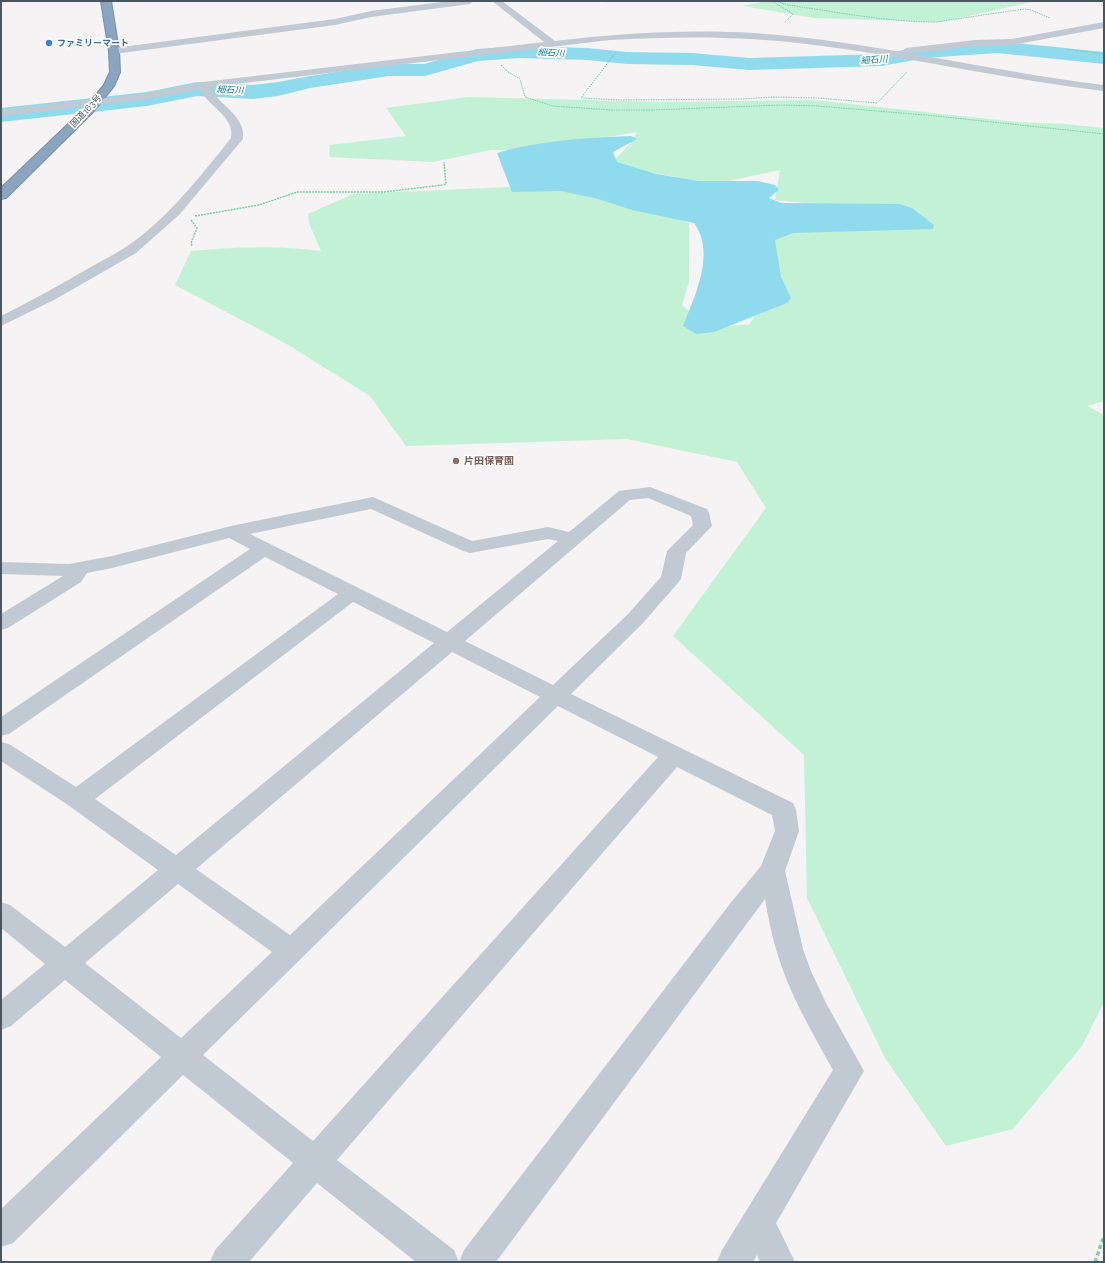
<!DOCTYPE html>
<html>
<head>
<meta charset="utf-8">
<style>
  body { margin:0 }
  #map { position:relative; width:1105px; height:1263px; overflow:hidden; background:#f5f3f3; font-family:Raleway,sans-serif }
  canvas { display:block }
  .frame { position:absolute; inset:0; border:2px solid #4a5661; pointer-events:none }
</style>
</head>
<body>
<div id="map">
<canvas width="1105" height="1263"></canvas>
<div class="frame"></div>
</div>
<script>
const ctx = document.querySelector('canvas').getContext('2d');
ctx.lineJoin = 'round';
function fill(path, color) { ctx.fillStyle = color; ctx.fill(path, 'evenodd'); }
function trace(path, color, width, dash) { ctx.strokeStyle = color; ctx.lineWidth = width; ctx.lineCap = dash ? 'butt' : 'round'; ctx.setLineDash(dash || []); ctx.stroke(path); }
function label(font, color, halo, rows, align = 'center') {
  ctx.font = font + ' Raleway,"Noto Sans JP",sans-serif'; ctx.lineWidth = 3.5; ctx.setLineDash([]); ctx.textBaseline = 'middle'; ctx.strokeStyle = halo; ctx.fillStyle = color; for (const [text, x, y, turn = 0] of rows) {
    ctx.save(); ctx.translate(x, y); ctx.rotate((+turn || 0) * Math.PI / 180); ctx.textAlign = isNaN(turn) ? turn : align; if (halo) ctx.strokeText(text, 0, 0); ctx.fillText(text, 0, 0); ctx.restore();
  }
}
fill(new Path2D(`
  M766,1H1036L941,22L814,18L743,6Z
  M468,97L663,102L814,100L1017,122L1064,124L1104,128V401L1087,406L1104,415V1002L1082,1046L1013,1129L946,1146L885,1058L807,898L804,755L673,636L766,508L737,462L627,439L406,446L370,396L285,343L175,285L191,251C235,247 278,245 321,251L309,223L308,214L353,194L554,185L637,201L689,223V282L682,305L695,317L720,327L750,324L772,286L761,232L919,214L775,200L780,170L714,184L647,172L612,162L630,144L637,132L532,150H491L433,162L329,157L330,145L406,136L386,108Z`), '#c3f1d5');
fill(new Path2D(`
  M631,136L637,139L613,152L617,162L656,174L699,181H758L775,185L779,190L769,198L781,203L900,204L912,208L934,225L933,229L793,233L775,240L781,277L791,298L787,303L714,332L696,334L683,326C695,296 716,252 694,223L632,210L598,199L561,191L512,192L497,153C541,140 586,138 631,136Z`), '#90daee');
fill(new Path2D(`
  M997,41L1104,52V64L997,53L925,58L882,66L749,70L692,65L627,64L587,60L520,58L478,61L425,76H389L310,88L278,96L253,99L197,96L147,106L1,122V108L147,92L197,82L253,85L278,82L310,76L389,64H424L477,49L520,46L587,48L627,52L692,53L749,58L882,54L925,46Z`), '#90daee');
const highway = new Path2D(`
  M101,1H111L119,51L120,72L114,86L93,112L6,198L1,199V188L85,108L104,85L110,72L109,51Z`);
trace(highway, '#7690ad', 2);
trace(new Path2D(`
  M605,1L608,2
  M772,1L793,14L784,23
  M775,1L788,5C837,12 887,22 936,22L1024,9L1031,10L1050,18
  M1065,49L1104,54
  M616,52L581,98L621,100L742,99L773,97L818,98L877,103L907,72
  M501,65L508,72L520,79L525,97L553,106L611,110H653L780,105L818,106L936,116L1104,134`), '#7ad0a6', 1, [1.5, 1]);
trace(new Path2D(`
  M195,216L259,205L297,192H384L442,185L446,184L444,162
  M191,220L197,228L191,243L192,246`), '#7ad0a6', 1.5, [2, 1]);
trace(new Path2D(`
  M1095,1262L1104,1236`), '#7ad0a6', 3.5, [4, 3]);
fill(new Path2D(`
  M450,1H474L470,4L371,17L335,25L114,54L109,51L114,48L335,19L371,11Z
  M492,1H502L555,41C621,33 687,29 754,33C871,41 987,71 1104,85V91C1007,80 912,57 815,45C747,36 678,36 610,40L210,87C219,106 246,115 243,139L179,215L136,253L54,300L1,326V316C31,301 60,285 89,268C107,258 125,249 141,236C175,209 203,173 231,138C235,116 208,107 200,89L148,99L1,116V110L148,93L203,82L544,42Z
  M1104,22V28L1012,45L975,46L906,54L901,51L906,48L975,40L1012,39Z
  M650,487L707,509L709,513L712,526L686,553L681,579L678,583L642,624L571,694L793,803L796,810L799,831L785,871L803,949L811,971L826,1003L864,1071L776,1223L795,1262H760L757,1255L753,1262H717L722,1250L833,1070C812,1032 788,992 776,949C771,933 768,915 765,899L496,1262H459L464,1250L729,905L761,866L775,831L772,815L677,767L337,1160L454,1250L459,1262H416L317,1183L249,1262H210L215,1250L293,1163L183,1075L13,1243L1,1247V1209L161,1057L65,980L11,1026L1,1030V1000L45,964L1,928V902L10,905L65,947L158,870L68,805L1,761V742L9,744L76,787L338,594L265,557L9,734L1,736V717L250,549L229,538L112,568L87,573L81,582L8,628L1,630V614L63,576L1,574V562L69,564L112,556L231,526L373,497L472,541L548,527L569,532L619,491ZM648,498L691,516L693,525L667,551L661,577L628,614L553,685L465,641L630,500ZM371,509L463,551L470,553L548,539L558,541L447,632L250,534ZM353,602L434,643L176,855L95,799ZM452,652L540,697L290,935L196,869ZM558,706L658,757L313,1141L203,1055ZM178,884L272,952L181,1038L85,963Z`), '#c1cad2');
fill(highway, '#8ba5c1');
for (const [x, y, r, color] of [
  [49,43,4,"#3f7fe0"],
  [456,461,4,"#8d6e63"]
]) { const dot = new Path2D(); dot.arc(x, y, r, 0, 2 * Math.PI); ctx.fillStyle = color; ctx.fill(dot); trace(dot, '#fff', 1.5); }
label('bold 9px', '#366cbe', '#fff', [
  ["ファミリーマート",57,43]
], 'left');
label('italic 9px', '#0c7c9b', '#fff', [
  ["細石川",551,53,3],
  ["細石川",874,60,-4],
  ["細石川",230,90,3]
]);
label('9px', '#4a5661', '#fff', [
  ["国道163号",86,111,-47]
]);
label('bold 10px', '#785e54', '#fff', [
  ["片田保育園",464,461]
], 'left');
</script>
</body>
</html>
